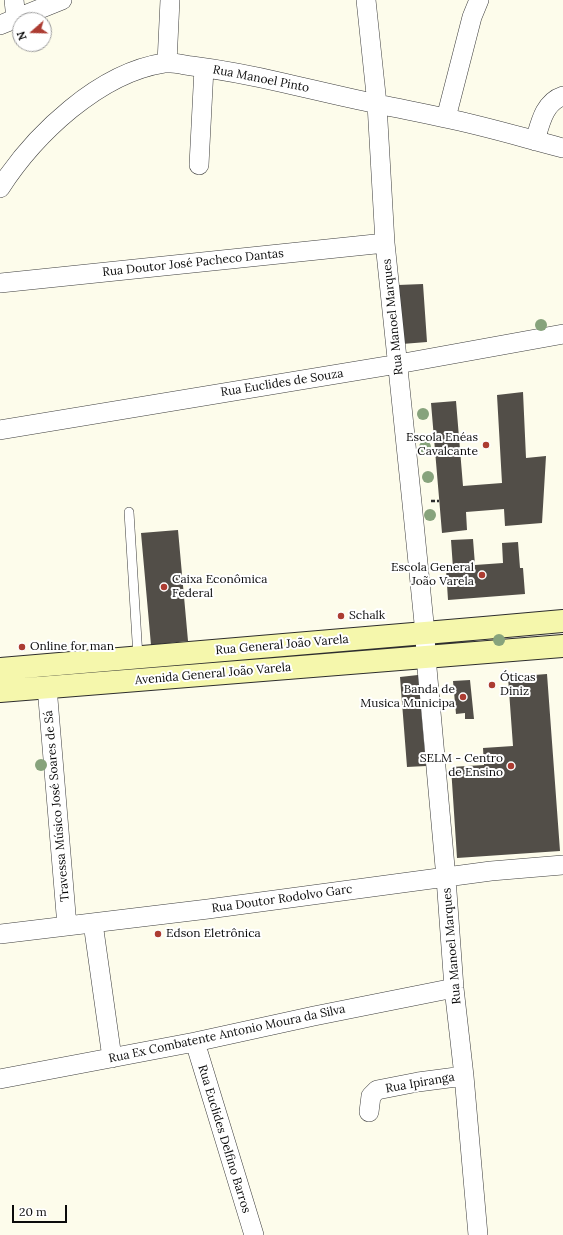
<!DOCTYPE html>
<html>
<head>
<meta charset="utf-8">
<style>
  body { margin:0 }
  #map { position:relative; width:563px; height:1235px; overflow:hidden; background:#fdfceb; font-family:Lora,serif }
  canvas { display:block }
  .north { position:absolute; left:12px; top:12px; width:40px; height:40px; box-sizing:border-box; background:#fff; border:1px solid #9d9d9d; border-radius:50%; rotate:250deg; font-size:11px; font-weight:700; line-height:16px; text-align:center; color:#0b0b0b }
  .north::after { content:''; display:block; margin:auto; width:14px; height:18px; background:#ac3c32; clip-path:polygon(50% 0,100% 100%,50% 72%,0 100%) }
  .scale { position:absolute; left:12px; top:1205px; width:55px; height:18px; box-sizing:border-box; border:2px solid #0b0b0b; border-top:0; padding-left:5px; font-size:12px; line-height:14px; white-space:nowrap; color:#0b0b0b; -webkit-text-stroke:3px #fff; paint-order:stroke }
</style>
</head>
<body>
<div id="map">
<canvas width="563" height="1235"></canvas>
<div class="north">N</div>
<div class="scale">20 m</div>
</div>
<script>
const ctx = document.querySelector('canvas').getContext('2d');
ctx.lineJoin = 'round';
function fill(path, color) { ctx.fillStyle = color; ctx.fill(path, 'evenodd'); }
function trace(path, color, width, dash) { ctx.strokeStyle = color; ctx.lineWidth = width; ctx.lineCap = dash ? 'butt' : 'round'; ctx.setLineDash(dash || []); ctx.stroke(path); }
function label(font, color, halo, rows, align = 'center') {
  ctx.font = font + ' Lora,serif'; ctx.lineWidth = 4; ctx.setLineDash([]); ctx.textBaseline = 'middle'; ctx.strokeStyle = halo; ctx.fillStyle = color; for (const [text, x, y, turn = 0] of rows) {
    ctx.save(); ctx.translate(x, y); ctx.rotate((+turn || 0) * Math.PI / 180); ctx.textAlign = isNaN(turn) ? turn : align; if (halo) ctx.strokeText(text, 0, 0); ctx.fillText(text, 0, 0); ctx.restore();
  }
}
fill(new Path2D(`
  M423,284L427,342L402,344L398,285Z
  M523,392L526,458L546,456L542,523L505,526L504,509L466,512L467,530L442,533L431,403L456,401L463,486L502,483L497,395Z
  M178,530L188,641L151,645L141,533Z
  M473,539L475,565L503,563L502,543L518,542L520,568H523L525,594L448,600L446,569L453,568L451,540Z
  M547,674L560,851L457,858L451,767L484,765L483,748L513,746L508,677Z
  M418,675L426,766L407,767L400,677Z
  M470,680L474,719H465V713L456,714L453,681Z`), '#524e48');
const lane = new Path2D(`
  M129,512L138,657`);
const street = new Path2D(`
  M14,0L16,19
  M366,0L377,104L385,243L412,503L425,633L426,657L446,878L454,988L464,1076L478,1235
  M0,25L62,0
  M167,63L170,0
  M446,118L472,17L479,0
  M535,141C540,124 544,102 563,96
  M199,165L204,68
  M0,188C35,134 99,73 164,63C173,62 184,65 192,66C223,70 254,76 284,83C315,90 347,98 378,104C401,109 423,113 445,118C485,126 524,138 563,148
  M0,283L385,243
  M0,430L398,364L563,334
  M47,687L67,926
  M93,923L112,1058
  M0,934L208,909L491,871L563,865
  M195,1042L254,1235
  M0,1079L195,1042L314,1016L454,988
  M369,1112L371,1096L377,1090L418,1082L464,1076`);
const secondary = new Path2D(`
  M0,669L484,628L563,621
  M0,691L563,646`);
trace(lane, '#3e3e3e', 10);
trace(street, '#3e3e3e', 20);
trace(secondary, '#2d2d2d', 24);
trace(new Path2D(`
  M431,501H439`), '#2d2d2d', 2.5, [4, 2]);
trace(lane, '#fff', 9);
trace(street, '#fff', 19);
trace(secondary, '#f5f7ac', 22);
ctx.fillStyle = '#87a37c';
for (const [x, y] of [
  [541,325],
  [423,414],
  [425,447],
  [428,477],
  [430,515],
  [499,640],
  [41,765]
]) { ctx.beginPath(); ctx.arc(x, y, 6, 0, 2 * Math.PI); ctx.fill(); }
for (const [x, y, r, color] of [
  [486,445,4,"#ac3c32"],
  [482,575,4,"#ac3c32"],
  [164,587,4,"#ac3c32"],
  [341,616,4,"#ac3c32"],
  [22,647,4,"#ac3c32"],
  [492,685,4,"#ac3c32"],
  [463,697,4,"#ac3c32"],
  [511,766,4,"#ac3c32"],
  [158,934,4,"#ac3c32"]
]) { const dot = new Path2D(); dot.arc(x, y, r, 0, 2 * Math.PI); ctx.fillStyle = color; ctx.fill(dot); trace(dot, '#fff', 1.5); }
label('12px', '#0b0b0b', '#fff', [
  ["Rua Manoel Pinto",261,79,11],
  ["Rua Doutor José Pacheco Dantas",193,263,-6],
  ["Rua Manoel Marques",393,317,-96],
  ["Rua Euclides de Souza",282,383,-9],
  ["Rua General João Varela",282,645,-5],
  ["Avenida General João Varela",213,674,-5],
  ["Travessa Músico José Soares de Sá",57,806,-95],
  ["Rua Doutor Rodolvo Garc",282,899,-8],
  ["Rua Manoel Marques",452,946,-95],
  ["Rua Ex Combatente Antonio Moura da Silva",227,1034,-12],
  ["Rua Ipiranga",420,1083,-10],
  ["Rua Euclides Delfino Barros",224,1139,73]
]);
label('12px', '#0b0b0b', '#fff', [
  ["Escola Enéas",478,438,"right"],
  ["Cavalcante",478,452,"right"],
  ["Escola General",474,568,"right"],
  ["João Varela",474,582,"right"],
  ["Caixa Econômica",172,580],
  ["Federal",172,594],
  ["Schalk",349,616],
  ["Online for man",30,647],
  ["Óticas",500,678],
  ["Diniz",500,692],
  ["Banda de",455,690,"right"],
  ["Musica Municipa",455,704,"right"],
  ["SELM - Centro",503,759,"right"],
  ["de Ensino",503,773,"right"],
  ["Edson Eletrônica",166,934]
], 'left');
</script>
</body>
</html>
